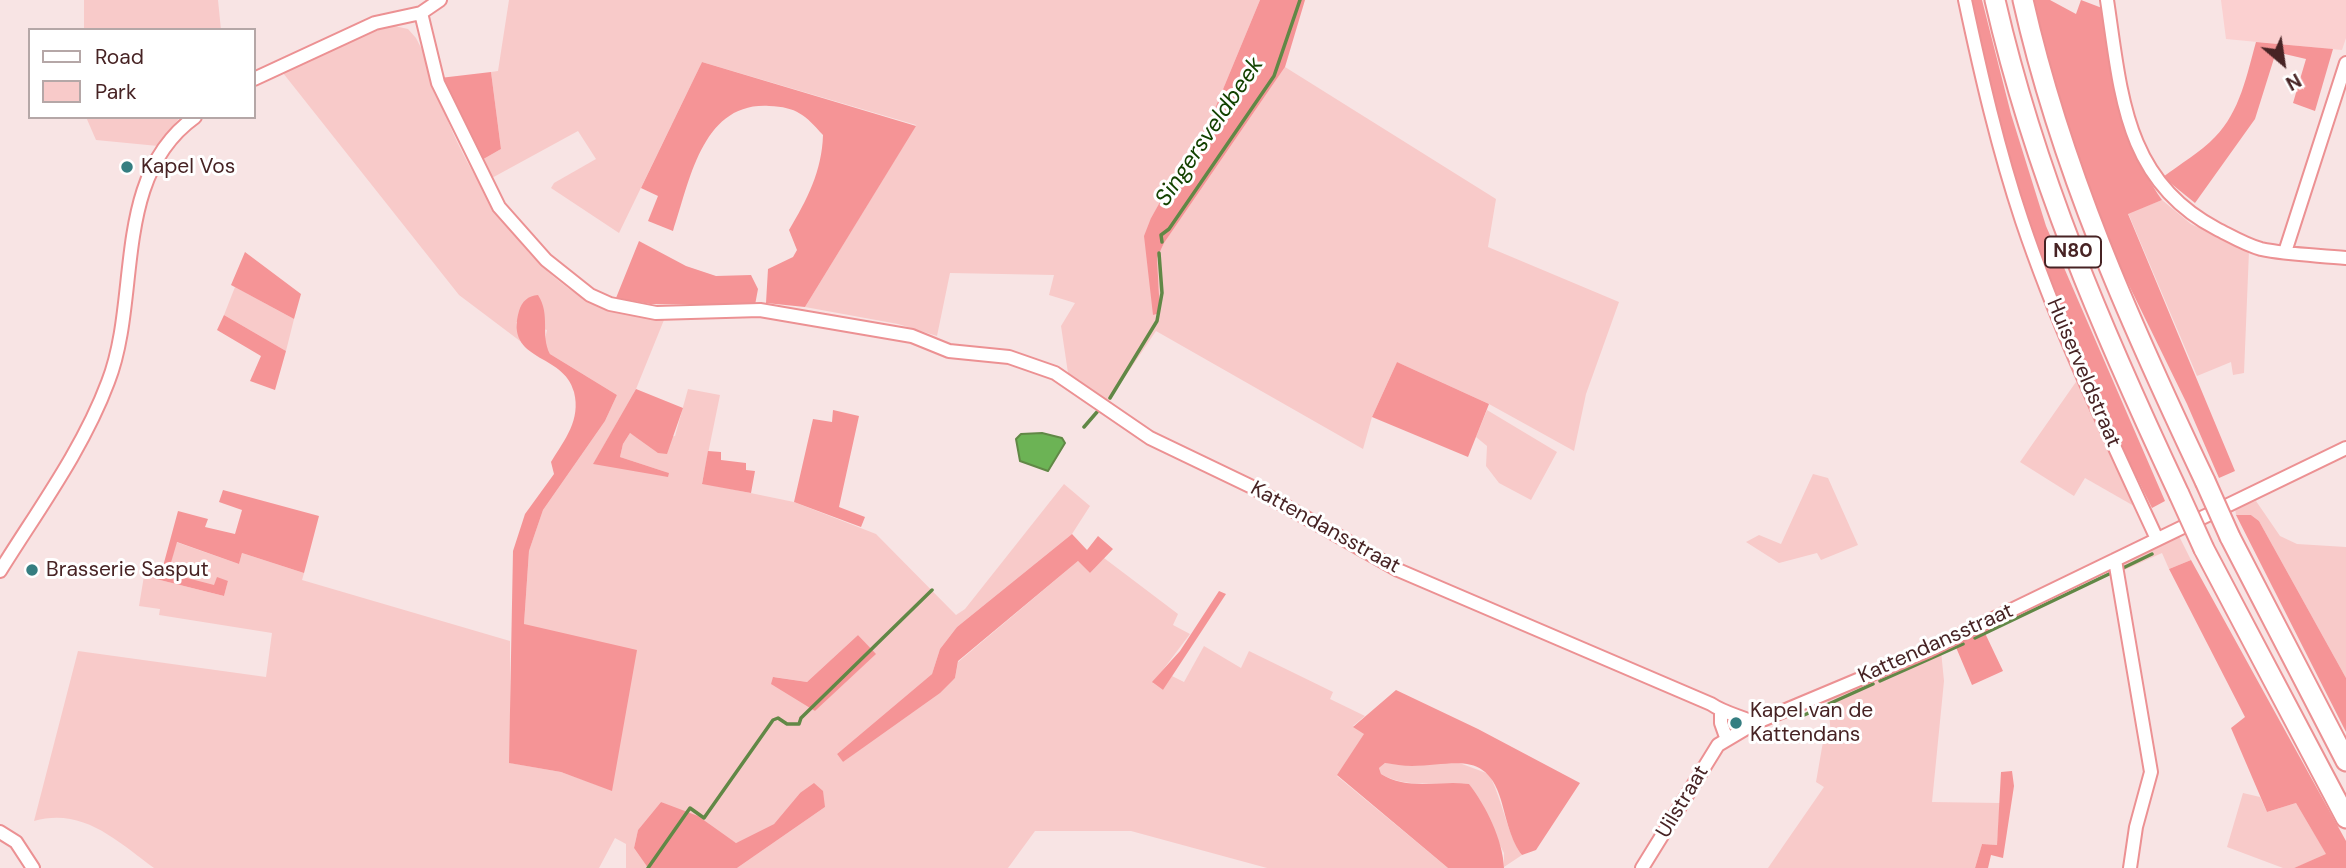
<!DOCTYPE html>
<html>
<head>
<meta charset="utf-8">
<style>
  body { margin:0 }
  #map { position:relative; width:2346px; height:868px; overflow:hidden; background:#f8e4e4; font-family:"DM Sans",sans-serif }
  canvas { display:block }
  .legend { position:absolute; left:28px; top:28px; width:228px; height:91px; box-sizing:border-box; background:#fff; border:2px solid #b5a7a7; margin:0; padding:9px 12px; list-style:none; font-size:21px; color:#472324 }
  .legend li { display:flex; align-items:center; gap:14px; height:35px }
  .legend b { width:35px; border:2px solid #b5a7a7 }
  .north { position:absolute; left:2248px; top:28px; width:70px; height:70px; -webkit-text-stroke:5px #fff; paint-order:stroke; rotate:151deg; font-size:19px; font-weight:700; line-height:28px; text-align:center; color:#472324 }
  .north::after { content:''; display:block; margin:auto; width:24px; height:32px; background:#472324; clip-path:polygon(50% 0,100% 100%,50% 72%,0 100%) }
</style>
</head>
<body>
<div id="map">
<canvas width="2346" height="868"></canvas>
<ul class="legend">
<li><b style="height:9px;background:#fff"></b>Road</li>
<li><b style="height:19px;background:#f8cac9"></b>Park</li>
</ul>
<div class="north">N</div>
</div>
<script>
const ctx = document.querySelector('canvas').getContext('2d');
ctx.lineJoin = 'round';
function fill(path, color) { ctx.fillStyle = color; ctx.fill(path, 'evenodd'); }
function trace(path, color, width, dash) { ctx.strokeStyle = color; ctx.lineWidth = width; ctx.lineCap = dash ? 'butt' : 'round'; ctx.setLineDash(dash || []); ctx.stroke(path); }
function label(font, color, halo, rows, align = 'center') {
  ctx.font = font + ' "DM Sans",sans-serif'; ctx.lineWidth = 6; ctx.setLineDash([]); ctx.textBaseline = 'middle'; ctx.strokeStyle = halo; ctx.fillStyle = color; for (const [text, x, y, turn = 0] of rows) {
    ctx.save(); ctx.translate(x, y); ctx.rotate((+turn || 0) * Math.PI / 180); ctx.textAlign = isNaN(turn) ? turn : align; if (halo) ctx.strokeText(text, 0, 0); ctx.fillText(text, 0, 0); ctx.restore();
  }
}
fill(new Path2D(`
  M2221,0H2346V38L2342,50L2226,39Z`), '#fbd0d0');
fill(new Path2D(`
  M84,0H218L221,30H84Z
  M509,0H1260L1209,123L1151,218L1160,313L1157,257L1164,243L1285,67L1496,199L1488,247L1619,302L1586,394L1574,451L1489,404L1397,362L1372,417L1363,449L1156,331L1108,402L1068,373L1061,326L1075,303L1049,295L1054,275L950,273L937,336L898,324L805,307L916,125L702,62L619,233L551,188L554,183L596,159L578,131L490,179L480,161L501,149L491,72L498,71Z
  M394,26L408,29L416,38C432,66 439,103 453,133C489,211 566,331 666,315L636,389L594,463L669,473L620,457L623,444L630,433L642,440L675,436L688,389L720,395L702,483L794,502L876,534L956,615L965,609L1064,484L1090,506L1072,534L957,627L940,649L932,674L837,754L843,762L955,678L958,662L1078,561L1090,573L1104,558L1178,614L1173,625L1190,634L1153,683L1163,690L1172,676L1184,682L1204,646L1241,668L1249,651L1333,692L1330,699L1365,716L1353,726L1365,734L1337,776L1448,868H1267L1131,831H1035L1008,868H737L825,807L800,793L774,824L736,843L661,802L638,830L634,848L648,868H626V844L615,838L599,868H154C117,841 83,807 34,821L78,651L266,677L272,633L159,615L160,609L139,606L144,576L224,596L228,581L214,586L168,574L176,542L239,564L242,553L304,573L302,580L510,641V763L561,772L612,790L524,624L529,551L543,510L605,421L617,395L550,354L544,344L547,330L516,322L520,341L459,295L283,73L382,28ZM858,635L875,654L815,711L774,677L807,682Z
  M86,117H180L158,146L96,140Z
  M2162,200L2191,224L2249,251L2244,373L2233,375L2231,362L2197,376L2128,213Z
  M235,287L294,319L286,351L224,315Z
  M2078,379L2140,500L2134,506L2085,478L2074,496L2020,462Z
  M1487,410L1557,452L1531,500L1499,483L1486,466L1487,446L1476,437Z
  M1813,474L1828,478L1858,545L1821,560L1817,553L1779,563L1746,542L1759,535L1781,544Z
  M2256,501L2280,536L2297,544L2346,547V678L2259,521L2251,515H2236L2235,508Z
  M2178,534L2191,560L2169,569L2162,553L2122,571L2121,563Z
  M1941,651L1944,681L1932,802L2000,803L1997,845L1982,844L1975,868H1768L1824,787L1816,782L1824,736H1831L1828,700Z
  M1454,761L1489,774C1501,796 1509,839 1522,855L1504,867V853L1469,784C1439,780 1408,790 1381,774L1379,768L1385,763L1413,766Z
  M2243,793L2260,797L2267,812L2296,803L2327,855L2294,868H2283L2227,847Z`), '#f8cac9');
fill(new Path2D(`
  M1260,0H1305L1285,67L1164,243L1157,258L1160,313L1153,315L1144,236L1151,218L1186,156L1209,123Z
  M1970,0H1982L2011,114L2046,226L2165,501L2152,508C2106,414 2058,321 2025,221C2002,149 1985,74 1970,0Z
  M2033,0H2050L2076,14L2081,0L2102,8C2114,85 2117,132 2162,200L2128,214L2235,471L2219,478L2187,404L2100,226L2067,128Z
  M2256,42L2333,49L2315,111L2293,103L2306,59L2276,52L2255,119L2195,203L2163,177C2180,164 2201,152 2215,137C2240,112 2247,74 2256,42Z
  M702,62L916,126L805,307L766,303L768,269L793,257L797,250L789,230C807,200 822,171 823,135C805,115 797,107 769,106C702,102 690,181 673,231L648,221L658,196L641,188Z
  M491,72L501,149L480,161L440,78Z
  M639,241L686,266L716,276L751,275L758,289L755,305L650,304L616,298Z
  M245,252L301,294L294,319L231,285Z
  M538,295C551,315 540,335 550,354L617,395L605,421L543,510L529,551L524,624L637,650L612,791L561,772L509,763L513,551L525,514L554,474L551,462C565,439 581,420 574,392C564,352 504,363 519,311C522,301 528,296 538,295Z
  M224,315L286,351L275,390L250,381L261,356L217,330Z
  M1397,362L1489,404L1468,457L1372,417Z
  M636,389L683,408L667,454L658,453L630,433L623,444L620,457L669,473L668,477L593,464Z
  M833,410L859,416L839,507L865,517L861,527L794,502L813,419L832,422Z
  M708,451L721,452V460L746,463V470L755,471L751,493L702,484Z
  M223,490L319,516L304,573L242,553L239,564L177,542L168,573L214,585L217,577L228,581L224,596L144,576L148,567L162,570L178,511L208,519L205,527L235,534L242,510L219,502Z
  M2236,515H2251L2259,521L2346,678V732Z
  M1072,534L1087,550L1098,536L1113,549L1090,573L1078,561L958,661L955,678L940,693L843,762L837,754L932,674L940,649L957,627Z
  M2191,560L2346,841V868H2294L2326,854L2296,803L2267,812L2231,728L2245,717L2169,569Z
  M1219,591L1226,594L1163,690L1152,682L1180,651Z
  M1984,631L2003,671L1972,685L1955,645Z
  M858,635L876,654L815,711L771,684L773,677L807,682Z
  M1396,690L1478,729L1580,783L1536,850L1522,855C1511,842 1506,817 1501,800C1486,749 1452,766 1412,766C1403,766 1394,764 1385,763L1379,768L1381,774C1408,791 1439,780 1469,784C1486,806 1503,840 1504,868H1448L1337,775L1364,734L1353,727Z
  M2012,771L2014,786L2003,858L1991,855L1988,868H1975L1982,844L1997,845L2001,772Z
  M814,783L823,791L825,807L737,868H648L634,848L638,830L661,802L698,816L736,843L774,824L800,793Z`), '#f59496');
const water = new Path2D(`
  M1042,433L1062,438L1065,443L1048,471L1020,461L1016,439L1021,434Z`);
fill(water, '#6cb355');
trace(water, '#618846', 2);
trace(new Path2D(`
  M1162,242L1161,235L1169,229L1274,76L1300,0
  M1110,398L1157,321L1162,293L1159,253
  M1084,427L1097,412
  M2121,569L2152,554
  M1975,638L2109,574
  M1880,681L1963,644
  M1802,716L1873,684
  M648,868L690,808L704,818L773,720L778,718L787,724H799L801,718L932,590`), '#618846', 3.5);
const minor = new Path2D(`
  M1965,0C1981,75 1998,149 2022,221C2059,331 2109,435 2157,539
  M2107,0C2121,92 2124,181 2217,229C2231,236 2246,245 2261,249C2289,255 2318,255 2346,258
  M421,13L438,83L499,207L546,260L590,295L610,304L656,313L760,310L912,336L949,351L1009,357L1055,373L1150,438L1250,486L1398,570L1711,704C1724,713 1740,716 1755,723L1929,650L2346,448
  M254,79L375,23L421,13L440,0
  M2285,252L2346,63
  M2115,560L2151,772L2136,827L2130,868
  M0,571C38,510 83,449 108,382C141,298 111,177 195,117
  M1721,711V723L1726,737
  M0,832L16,842L33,868
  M1642,868L1718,745L1755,723`);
const trunk = new Path2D(`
  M1995,0C2035,175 2103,332 2179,494
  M2023,0C2061,169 2131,325 2205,481
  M2230,537L2346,761
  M2204,549L2346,818`);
trace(minor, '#ec9193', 16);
trace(trunk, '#ec9193', 23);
trace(minor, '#fff', 12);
trace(trunk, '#fff', 19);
const trunkBridge = new Path2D(`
  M2205,481L2230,537
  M2179,494L2204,549`);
trace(trunkBridge, '#ec9193', 23, []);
trace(trunkBridge, '#fff', 19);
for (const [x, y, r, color] of [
  [127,167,7,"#357e81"],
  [32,570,7,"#357e81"],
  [1736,723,7,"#357e81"]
]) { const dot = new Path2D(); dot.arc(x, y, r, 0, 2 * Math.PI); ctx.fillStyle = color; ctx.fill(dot); trace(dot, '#fff', 2.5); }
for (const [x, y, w] of [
  [2073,252,56]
]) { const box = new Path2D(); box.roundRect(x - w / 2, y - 15.5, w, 31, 5); ctx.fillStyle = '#fff'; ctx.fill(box); trace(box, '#472324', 2); }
label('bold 19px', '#472324', null, [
  ["N80",2073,252]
]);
label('21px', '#472324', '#fff', [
  ["Kapel Vos",141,167],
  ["Brasserie Sasput",46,570],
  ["Kapel van de",1750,711],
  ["Kattendans",1750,735]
], 'left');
label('21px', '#472324', '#fff', [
  ["Huiserveldstraat",2083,373,67],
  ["Kattendansstraat",1325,528,29],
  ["Kattendansstraat",1936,644,-24],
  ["Uilstraat",1683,802,-59]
]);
label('italic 23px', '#134200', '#fff', [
  ["Singersveldbeek",1210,132,-56]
]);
</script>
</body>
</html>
